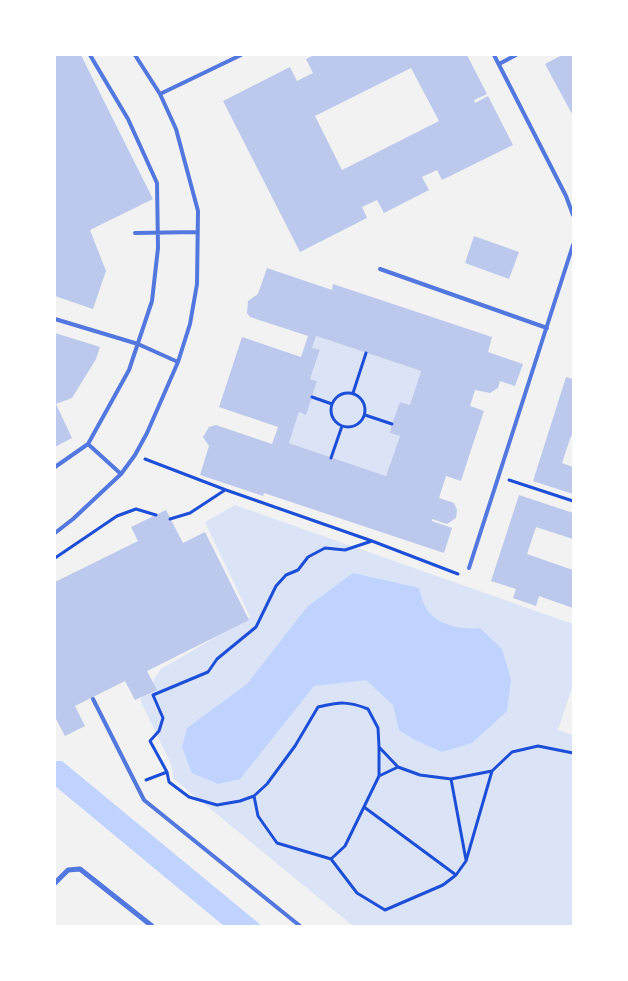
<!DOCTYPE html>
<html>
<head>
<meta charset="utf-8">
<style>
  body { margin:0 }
  #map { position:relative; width:628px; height:981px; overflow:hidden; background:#f2f2f2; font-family:"Titillium Web",sans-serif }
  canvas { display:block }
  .frame { position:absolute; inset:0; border:56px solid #fff; pointer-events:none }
</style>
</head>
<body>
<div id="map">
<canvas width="628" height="981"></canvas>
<div class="frame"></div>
</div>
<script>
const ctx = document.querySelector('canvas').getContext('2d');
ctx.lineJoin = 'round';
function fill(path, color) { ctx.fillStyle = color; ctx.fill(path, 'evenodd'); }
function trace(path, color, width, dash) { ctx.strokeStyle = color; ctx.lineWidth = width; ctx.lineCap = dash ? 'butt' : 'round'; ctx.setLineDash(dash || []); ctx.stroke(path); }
fill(new Path2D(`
  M316,336L421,371L410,405L400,402L390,433L400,436L386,476L289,443L299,412L305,414L317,381L310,379L320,351L312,348Z
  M235,505L573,624V685L558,730L573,735V926H353L174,779L171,764L140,700L161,669L250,617L205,522Z`), '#dbe4f7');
fill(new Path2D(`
  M353,573L419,588C421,595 423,605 428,611C439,626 463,630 480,628L502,649L511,680L507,711L472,743L442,752L413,739L399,730L393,705L366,680L314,686L240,779L218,784L192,773L182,747L187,728L247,684L307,607Z
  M55,761H62L262,926H224L55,786Z`), '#bfd3fe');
fill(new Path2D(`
  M55,55H81L153,199L90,230L106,271L93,309L55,296Z
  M314,55H467L487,94L474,100L475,103L488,96L513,145L442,180L437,170L422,177L429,190L384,213L377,200L362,207L367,218L300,252L223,101L290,67L297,81L313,73L306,59ZM411,68L439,121L342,170L315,116Z
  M562,55H573V116L545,64Z
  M474,236L519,252L509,279L465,263Z
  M267,268L332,290L333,284L492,337L488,352L523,364L515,386L500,381L498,388L490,393L475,390L470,406L484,411L468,459L461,481L446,476L439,498L454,503L457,510L456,518L447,524L432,519V521L452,528L444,553L264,493L263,496L200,475L209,446L203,437L209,427L216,425L272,444L278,427L219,407L242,337L301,357L308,336L250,317L247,313L248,301L258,294ZM316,336L421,371L410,405L400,402L392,424L390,433L400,436L386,476L289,443L299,412L306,415L317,381L310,379L320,350L312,348Z
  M55,333L100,347L96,359L72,398L56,404L72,438L55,447Z
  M566,377L573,379V436H571L562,463L573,467V494L533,481Z
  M519,495L573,513V539L536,527L527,554L573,570V608L539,596L536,606L513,598L516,589L491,581Z
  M166,510L183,543L205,532L249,620L147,671L157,690L135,700L125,681L75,706L85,726L65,736L55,717V582L138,541L131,527Z`), '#bdc9ec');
trace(new Path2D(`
  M331 410a17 17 0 1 1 34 0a17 17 0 1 1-34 0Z
  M353,393L366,353
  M312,397L332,404
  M365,415L392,424
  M331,458L342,426
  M145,459L226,490L372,541
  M509,480L573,501
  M170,519L190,513L225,490
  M55,558L117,516L136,509L156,515
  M458,574L372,541L345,550L325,548L308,557L298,570L286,575L276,586L256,627L217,659L208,672L153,695L163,718L159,731L150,741L167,772L169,782L189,797L217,805L240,801L254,796L267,784L295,746L318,707C340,702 348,701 368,709L378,728L379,747L398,767L420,775L451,779L492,771L512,752L538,746L573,753
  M379,776L398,767
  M451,779L466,860
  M146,780L167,772
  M254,796L258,816L277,843L331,859L345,846L379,776V747
  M364,807L456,875
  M331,859L357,893L385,910L443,885L456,875L466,861L492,771`), '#1d4ed8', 3);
trace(new Path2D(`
  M494,55L566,196L573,215
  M499,64L516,55
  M160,94L241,55
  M135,233L197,232
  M380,269L547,328
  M55,319L138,344L178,362
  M88,444L121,474
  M55,467L88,444L129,370L152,301L158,248L157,183L128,119L90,55
  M55,533L73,519L121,474L135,455L147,433L178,362L190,324L197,284L198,211L176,129L160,94L135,55
  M469,568L573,245
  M93,699L144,800L300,926`), '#5277de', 4);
trace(new Path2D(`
  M55,883L68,870L80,869L152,926`), '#5277de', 5);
</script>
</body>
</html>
